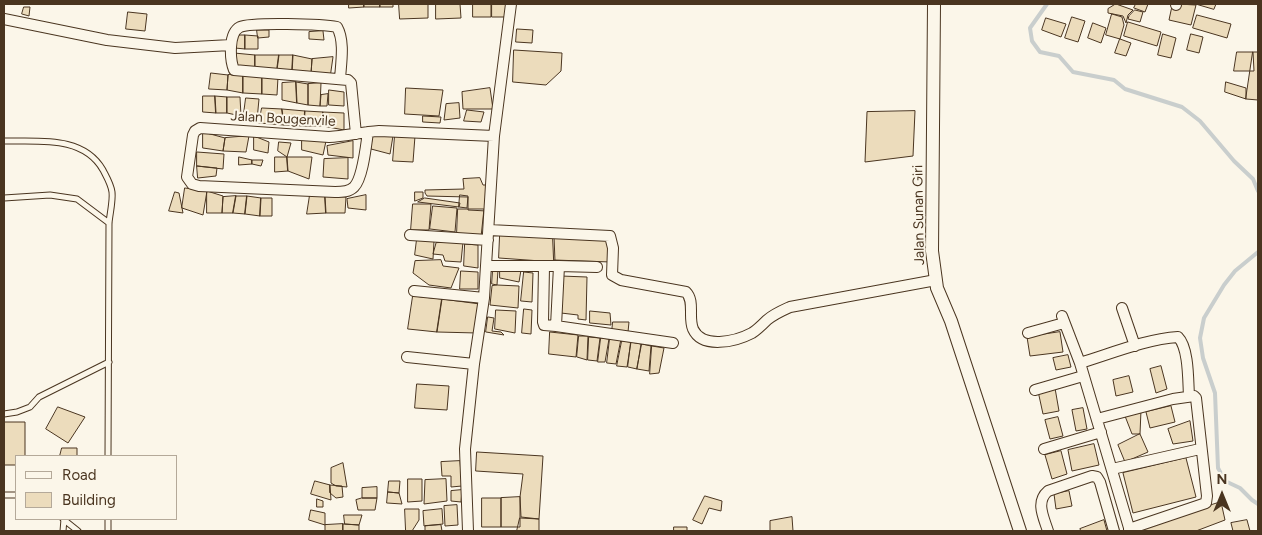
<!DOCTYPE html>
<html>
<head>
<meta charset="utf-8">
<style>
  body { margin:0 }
  #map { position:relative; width:1262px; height:535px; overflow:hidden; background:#fbf6e9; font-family:Figtree,sans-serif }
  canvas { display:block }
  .frame { position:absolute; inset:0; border:5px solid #4a3520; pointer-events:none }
  .legend { position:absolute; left:15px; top:455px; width:162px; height:65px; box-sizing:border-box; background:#fbf6e9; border:1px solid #b4a999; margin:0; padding:6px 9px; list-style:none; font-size:15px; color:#4a3520 }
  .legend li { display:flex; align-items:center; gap:10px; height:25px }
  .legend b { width:25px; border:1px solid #b4a999 }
  .north { position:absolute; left:1197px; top:470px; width:50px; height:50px; -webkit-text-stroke:4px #fbf6e9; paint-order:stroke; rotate:0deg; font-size:14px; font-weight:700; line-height:20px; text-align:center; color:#4a3520 }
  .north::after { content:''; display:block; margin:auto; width:18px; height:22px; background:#4a3520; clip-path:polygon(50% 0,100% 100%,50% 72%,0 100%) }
</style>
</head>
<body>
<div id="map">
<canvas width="1262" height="535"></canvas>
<div class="frame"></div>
<ul class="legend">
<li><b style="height:6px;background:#fbf6e9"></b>Road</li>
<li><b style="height:14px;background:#ecdcbc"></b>Building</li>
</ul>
<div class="north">N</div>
</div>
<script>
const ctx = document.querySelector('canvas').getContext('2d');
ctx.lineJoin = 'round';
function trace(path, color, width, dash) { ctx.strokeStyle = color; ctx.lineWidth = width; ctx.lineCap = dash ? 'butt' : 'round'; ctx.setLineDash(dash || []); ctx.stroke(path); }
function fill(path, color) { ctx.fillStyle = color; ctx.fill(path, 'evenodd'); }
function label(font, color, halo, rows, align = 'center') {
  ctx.font = font + ' Figtree,sans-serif'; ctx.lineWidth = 4; ctx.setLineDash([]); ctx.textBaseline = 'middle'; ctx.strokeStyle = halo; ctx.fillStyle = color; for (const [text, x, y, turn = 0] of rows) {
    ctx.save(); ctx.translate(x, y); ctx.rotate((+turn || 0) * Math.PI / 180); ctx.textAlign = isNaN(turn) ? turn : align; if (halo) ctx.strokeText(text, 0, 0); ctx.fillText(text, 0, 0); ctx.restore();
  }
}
trace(new Path2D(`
  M1047,4L1030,28L1032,41L1040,52L1059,56L1073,72L1114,80L1125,89L1182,107L1200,121L1234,161L1253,179L1258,191
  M1258,252L1235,271L1224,285L1204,318L1200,338L1203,358L1215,393L1218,468L1225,481L1240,488L1252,500L1258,504`), '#c9cecd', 4);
const building = new Path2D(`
  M349,4H364V7L349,8Z
  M364,4H380V7H364Z
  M380,4H393V7H380Z
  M399,4H428V18L400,19Z
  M436,4H460L461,18L436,19Z
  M473,4H491V17H473Z
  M492,4H506V17H492Z
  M1116,4L1133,10L1128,15L1126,23L1123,16L1108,13V9Z
  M1136,4H1148L1145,12L1134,8Z
  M1178,4L1196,5L1191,25L1169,20L1172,6Z
  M1196,4H1216L1214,9Z
  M24,7H30L29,16L22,14Z
  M1135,10L1143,12L1140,22L1128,19L1129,16Z
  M128,12L147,14L145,31L126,29Z
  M1112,14L1122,17L1124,25L1120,39L1106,35Z
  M1197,15L1231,24L1227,38L1193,28Z
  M1072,17L1085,21L1078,42L1065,38Z
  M1046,18L1066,24L1061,37L1042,30Z
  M1128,22L1161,32L1157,46L1124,36Z
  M1093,23L1106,28L1101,43L1088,38Z
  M517,29L533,30L532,43L516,42Z
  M257,30H269V37L258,38Z
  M323,31L324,40L309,39V32Z
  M1163,34L1176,38L1171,58L1158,55Z
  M1191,34L1203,37L1199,53L1187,50Z
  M236,35H245V49L235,48Z
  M245,35L258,36V49H245Z
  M1120,39L1131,43L1126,56L1115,53Z
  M514,50L562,53L561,71L546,85L513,82Z
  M1237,52H1253L1254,71H1234Z
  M1253,52H1258V100L1246,99Z
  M234,53L255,55V67L235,70Z
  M255,55H279L277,70L255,67Z
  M279,55H293L292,74L277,70Z
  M293,55L312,59L311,74H292Z
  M333,57L330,78L311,74L312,59Z
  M211,73L228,75L227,90L209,89Z
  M243,73V93L227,90L228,75Z
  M243,73L262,75V94L243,93Z
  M262,75L278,77L277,95L262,94Z
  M296,82L297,103L282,100V83Z
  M296,82L308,84V105L297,103Z
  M1226,82L1246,88V99L1225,92Z
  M321,83L320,106L308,105V84Z
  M406,88L443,90L439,116L405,114Z
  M490,88L493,109H463L462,92Z
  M329,90L344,92V106L329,105Z
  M328,94L327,106H320L321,95Z
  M203,96H215L216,113L203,112Z
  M215,96L227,97V113H216Z
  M227,97H240L241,116L227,113Z
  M246,98L259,99L257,120L243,121Z
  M459,103L460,118L444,120L446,104Z
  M262,108L282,109L284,125L259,123Z
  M282,109L305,111L304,126L284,125Z
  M467,110L484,112L481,122L464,121Z
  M305,111L323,112V126H304Z
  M915,111L913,156L865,162L867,112Z
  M323,112L344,113V130L323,126Z
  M423,116L441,117L440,123L423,122Z
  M203,132L225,138L223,151L203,148Z
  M373,135L393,136L390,154L371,149Z
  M395,135L415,136L413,162L393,161Z
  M249,136L246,152L223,151L225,138Z
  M254,136L269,142L268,153L254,150Z
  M302,139L326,141L323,155L302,150Z
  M353,141V158L328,155L327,146Z
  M279,142L291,143L287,157L278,151Z
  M197,152L224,154L223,169L197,166Z
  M239,157L252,160V164L239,165Z
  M275,157H287L288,171L275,172Z
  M287,157H312L309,179L288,171Z
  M348,158V179L323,177L324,159Z
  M252,160H263L261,166L252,164Z
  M197,166L217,168L216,176L198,178Z
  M480,178L483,185H487V211L468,210V197L427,196L425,193V190L464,189L463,179Z
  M185,188L207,191L203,215L182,208Z
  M207,191L223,196L222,213H207Z
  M175,192L179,193L183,213L169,211Z
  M415,192H423V198L415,201Z
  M310,195L325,196L326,213L307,214Z
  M366,195V210L348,208L347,199Z
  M460,195L468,196L467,208L459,207Z
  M236,196L233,213H222L223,197Z
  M236,196H247L245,214L233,213Z
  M247,196L261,198L260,216L245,214Z
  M325,196L346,197L345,213H326Z
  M261,198H272V216H260Z
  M425,198L460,203L459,207L418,202Z
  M413,204H431L429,230H411Z
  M433,206L457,208L455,232L430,229Z
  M458,209H484L481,237L457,233Z
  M500,235L554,236L555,262L499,258Z
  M553,237H610L611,262L554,260Z
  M417,239L434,241L433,259L415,255Z
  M463,242L461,262L445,261L443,255L433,254L436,243Z
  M465,244L478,245V268L464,266Z
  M441,260L443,266L459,268L451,288L429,285L413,273L415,261Z
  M500,268L521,270L519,282L500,278Z
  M493,270H498L497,285L492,284Z
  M461,271L478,272V289H460Z
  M524,272L533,273L532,302L521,301Z
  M561,276L587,277L586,320L578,319V315L561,313Z
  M497,285L519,286L518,308L490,305L492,286Z
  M413,296L442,299L437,332L408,329Z
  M442,299L480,304L477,333L437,332Z
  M524,309L532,310L531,334L522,333Z
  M496,310L516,311L515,333L495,329Z
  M590,311L610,313L611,325L590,323Z
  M488,317L494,318L492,331L501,332L504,335L486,332Z
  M613,322H629L628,332H612Z
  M550,332L578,335L576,357L549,354Z
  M1060,332L1063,352L1030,356L1027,337Z
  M579,336H588L587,360L577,357Z
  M589,337L600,338L597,361L588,360Z
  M601,338L609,339L605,362H598Z
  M610,338L621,339L616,364L607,363Z
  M622,341L631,342L627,367L617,366Z
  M631,342L641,344L637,369L628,367Z
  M642,344L651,346L649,371L637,369Z
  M652,346L664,348L659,373L650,374Z
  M1068,355L1071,367L1056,370L1053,358Z
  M1161,366L1167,389L1156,393L1150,369Z
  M1129,376L1133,392L1116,396L1113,380Z
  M417,384L449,386L447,410L415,408Z
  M1055,388L1059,411L1043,414L1038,391Z
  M1171,406L1175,422L1150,428L1146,412Z
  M58,407L85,417L68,443L46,429Z
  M1083,408L1087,429L1076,431L1072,410Z
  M1141,410L1140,434H1132L1125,416Z
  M1058,417L1063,436L1050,439L1045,420Z
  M1190,421L1193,441L1173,444L1168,429Z
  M4,422H25V456H16V465H4Z
  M1140,434L1148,452L1125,462L1118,445Z
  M1094,444L1099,465L1072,471L1068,450Z
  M62,448H77V456H60Z
  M1061,451L1067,474L1052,479L1045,455Z
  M477,452L543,456L539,519L521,517L520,497L523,474L476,471Z
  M1186,458L1196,497L1133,513L1123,473Z
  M460,461L462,486L451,487V476H442L441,462Z
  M343,463L347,487L336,486L331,483V468Z
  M408,479H422V501L408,502Z
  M446,479L447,501L424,504L425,480Z
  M315,481L330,485L331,500L311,494Z
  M389,481H400L399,493L388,492Z
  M330,485L342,486L343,497L336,498L330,493Z
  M377,487V498H362V488Z
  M462,490L461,502L451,501V491Z
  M1069,491L1072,506L1056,509L1054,494Z
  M388,492L399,493L402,504L387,503Z
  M705,496L722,501L721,511L709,508L702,524L693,520Z
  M520,497V527H501V498Z
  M362,498H377L375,510H358L356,500Z
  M482,498H501V527H482Z
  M317,499L323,501V507H317Z
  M1221,502L1225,520L1196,531H1144L1143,527Z
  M457,505L458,525L445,526L444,506Z
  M405,509H419V520L412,531H406Z
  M442,509L443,524L424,526L423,511Z
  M311,510L325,513V525L309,520Z
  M344,515H362L359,525L345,524Z
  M792,517L793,531H770V521Z
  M520,518L539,519V531H517Z
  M1104,520L1107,531H1081L1080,529Z
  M1247,520L1250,531H1233L1231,523Z
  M343,524L359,525V531H343Z
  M343,524V531H325V525Z
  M441,525L442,531H426L425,530V526Z
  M674,527H687V531H674Z`);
fill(building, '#ecdcbc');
trace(building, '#4a3520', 1);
const service = new Path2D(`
  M4,141C38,142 83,135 103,170C106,176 111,184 112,192C113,201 110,213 109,223L108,456
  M4,198L50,195L77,199L109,223
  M4,414L17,412L30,407L39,397L109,362
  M4,495H16
  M63,519L78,531
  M63,531L64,519
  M108,531V519`);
const minor = new Path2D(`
  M1176,5V4
  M4,19L107,40L175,48L231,45
  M340,79C341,63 345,41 337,27C323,24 251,22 240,27C228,33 230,60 234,70L348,80L351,83L356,134
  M368,132C366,145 363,178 354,187C349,192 342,192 335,192L199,186L192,184L187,177L193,135L195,131L200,128L329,137C346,136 362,132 379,131L494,136
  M489,230L610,236L613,248L612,275L621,280L686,292C695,301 688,317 693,329C702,349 735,342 752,333C757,330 762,325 767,320C774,314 781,311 790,307L936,280
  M410,235L488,240
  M486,266H559L556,326L673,343
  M559,266L597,267
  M544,267L543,322L544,325L556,326
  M414,291L484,298
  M1122,308L1135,346
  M1062,316L1080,363L1130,531
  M1028,333L1064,323
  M407,357L474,364
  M1080,363C1110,354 1146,339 1178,337C1189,348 1188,381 1189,396
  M1035,390L1083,376
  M1097,419L1173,399L1194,396L1196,398L1207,496L1206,503L1129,529
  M1044,449L1101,432
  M1112,469L1200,449
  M468,531L465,449L474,364L484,298L494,136L511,4
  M1048,531C1044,518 1035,502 1048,491L1092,476L1097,477L1100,482L1114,531`);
const tertiary = new Path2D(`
  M934,4L932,251L937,288L951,321L1020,531`);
trace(service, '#4a3520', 7);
trace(minor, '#4a3520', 12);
trace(tertiary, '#4a3520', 14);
trace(service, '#fbf6e9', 5);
trace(minor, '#fbf6e9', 10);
trace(tertiary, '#fbf6e9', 12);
label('14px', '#4a3520', '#fbf6e9', [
  ["Jalan Bougenvile",283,119,3],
  ["Jalan Sunan Giri",919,215,-91]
]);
</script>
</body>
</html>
